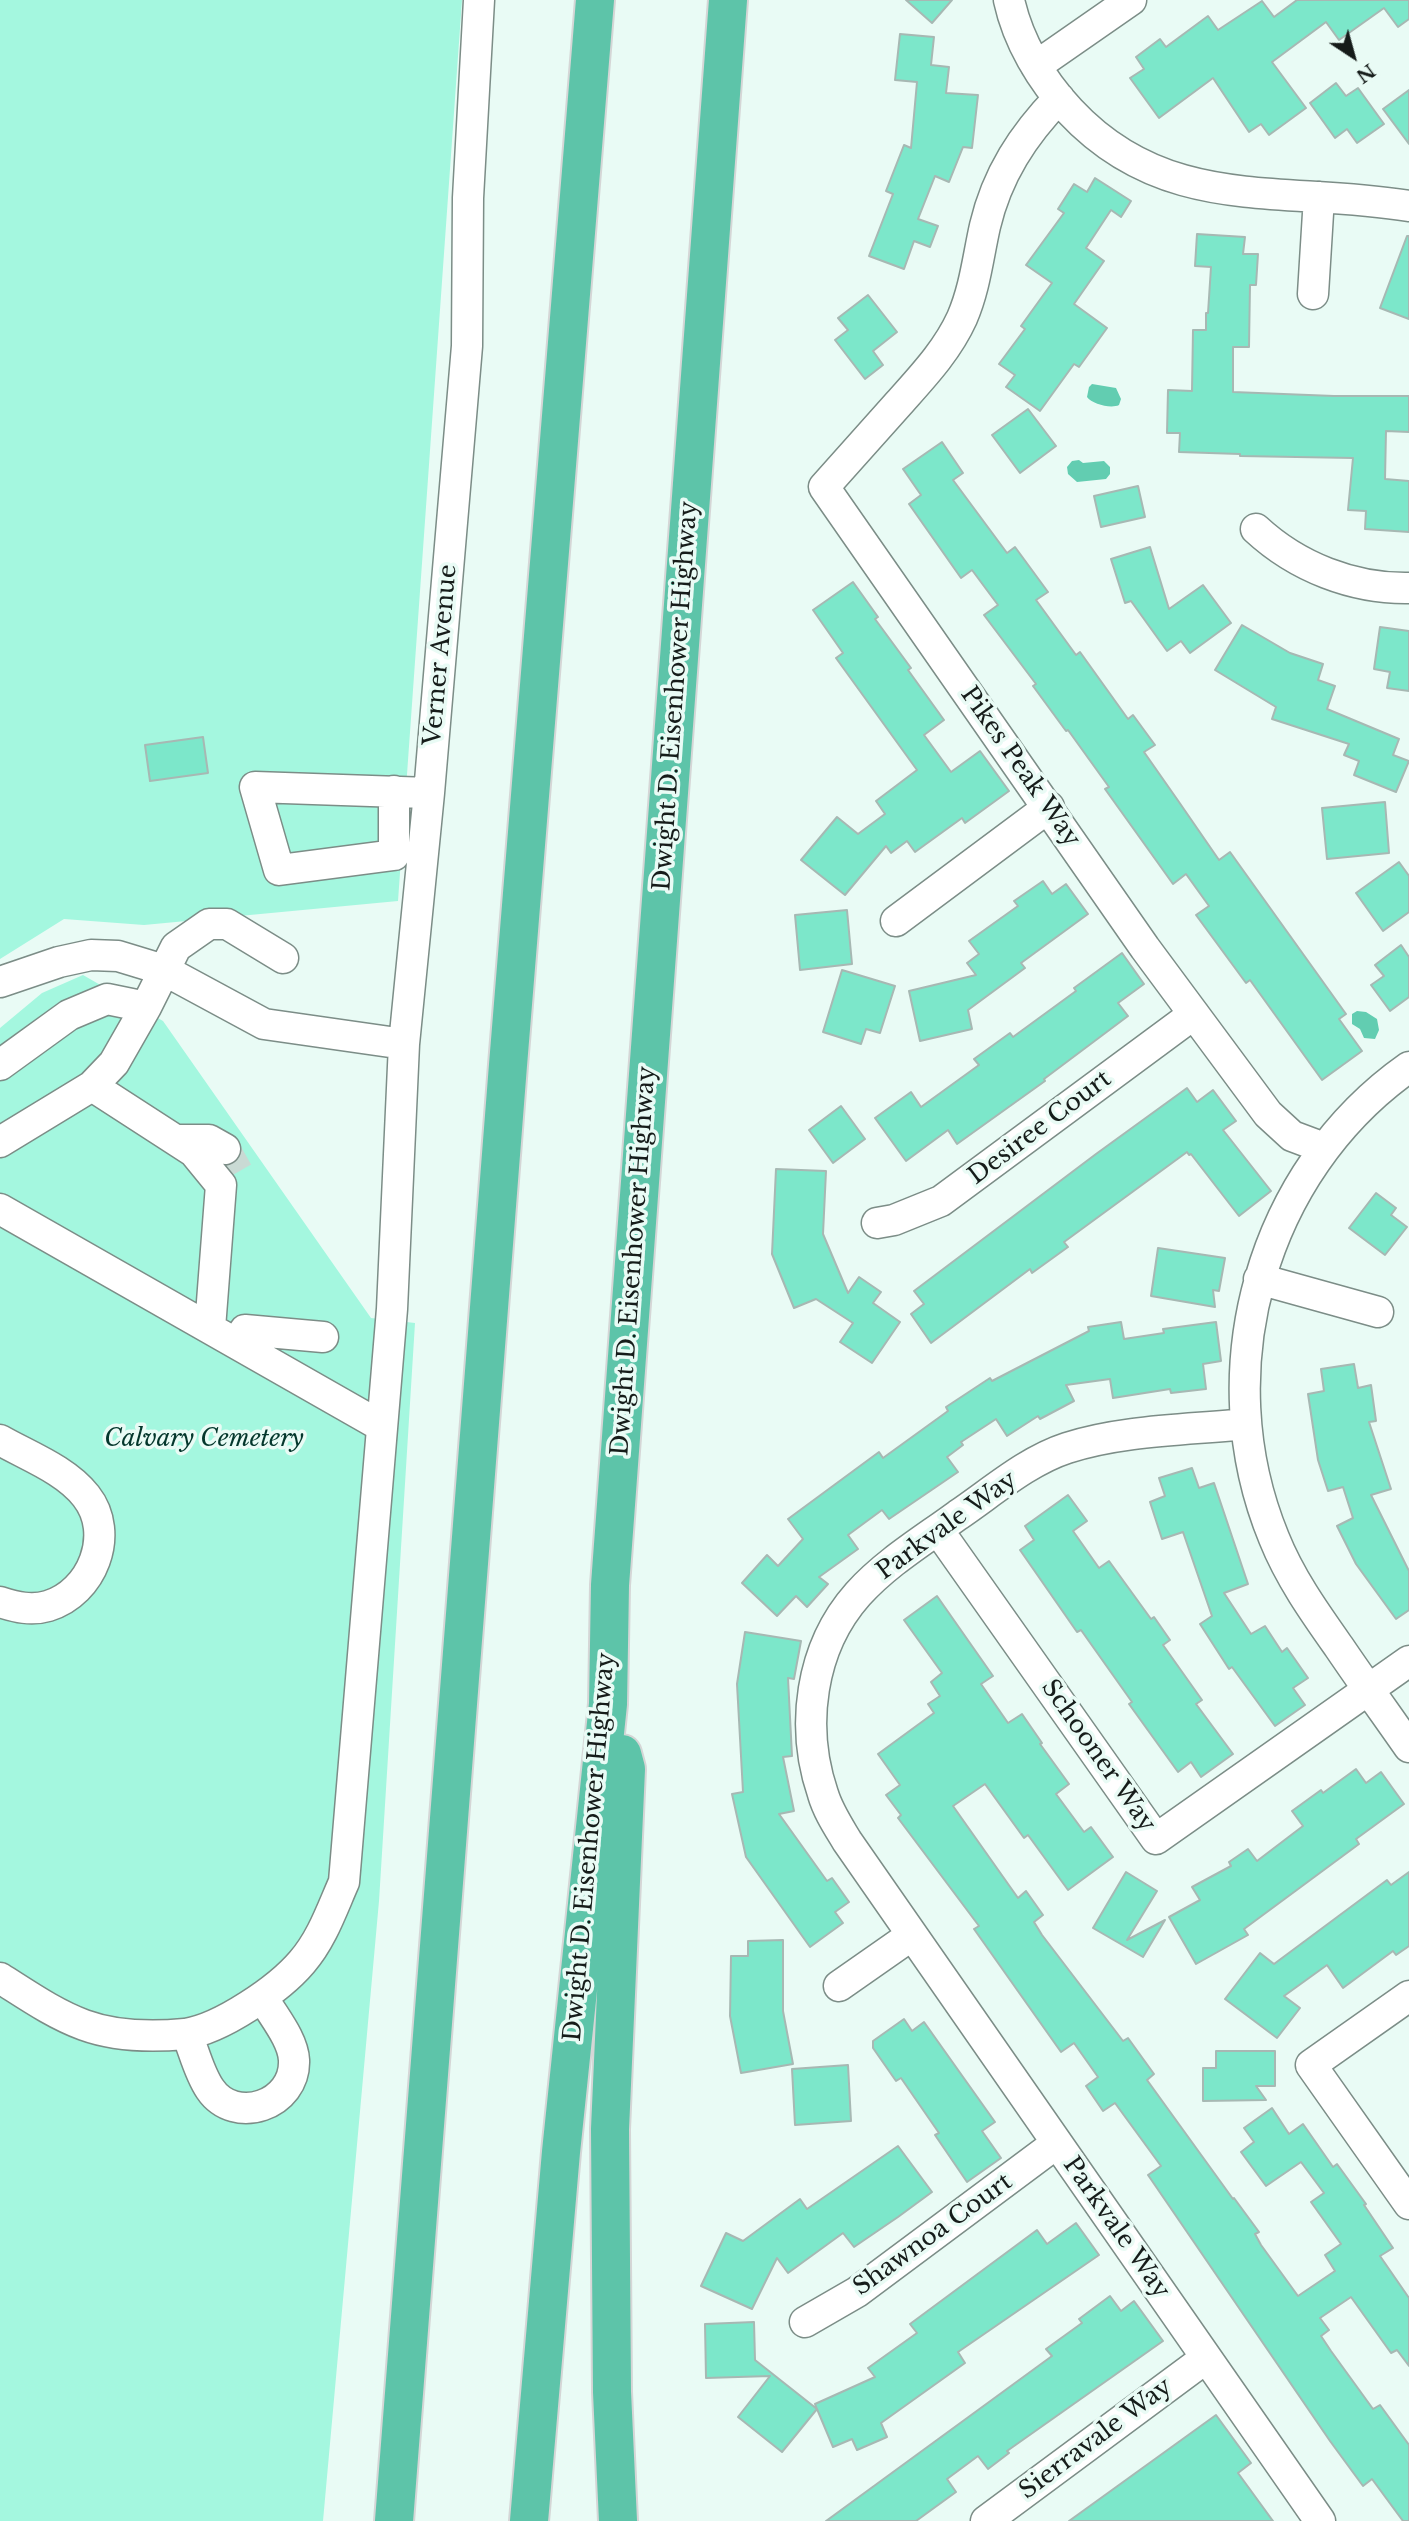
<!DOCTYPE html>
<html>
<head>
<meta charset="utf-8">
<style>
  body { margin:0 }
  #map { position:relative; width:1409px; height:2521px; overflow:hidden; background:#e9fbf5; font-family:"Libre Baskerville",serif }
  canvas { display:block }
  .north { position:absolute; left:1318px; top:21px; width:70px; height:70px; -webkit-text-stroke:5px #e9fbf5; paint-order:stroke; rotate:144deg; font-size:19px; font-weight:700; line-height:28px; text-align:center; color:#161c1a }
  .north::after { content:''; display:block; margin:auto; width:24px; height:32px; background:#161c1a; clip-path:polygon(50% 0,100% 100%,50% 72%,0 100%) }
</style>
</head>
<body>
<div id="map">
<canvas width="1409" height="2521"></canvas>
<div class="north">N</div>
</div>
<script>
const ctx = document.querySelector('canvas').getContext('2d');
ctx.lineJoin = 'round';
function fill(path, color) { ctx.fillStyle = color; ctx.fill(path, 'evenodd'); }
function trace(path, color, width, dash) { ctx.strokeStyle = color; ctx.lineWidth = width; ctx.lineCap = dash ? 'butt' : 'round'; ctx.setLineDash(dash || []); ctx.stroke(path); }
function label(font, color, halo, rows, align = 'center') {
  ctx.font = font + ' "Libre Baskerville",serif'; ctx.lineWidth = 7; ctx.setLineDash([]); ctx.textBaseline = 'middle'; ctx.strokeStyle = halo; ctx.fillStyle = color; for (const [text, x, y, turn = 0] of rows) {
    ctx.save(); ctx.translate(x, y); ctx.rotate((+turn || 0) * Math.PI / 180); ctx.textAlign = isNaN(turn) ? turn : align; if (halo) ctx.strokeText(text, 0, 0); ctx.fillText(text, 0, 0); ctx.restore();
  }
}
fill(new Path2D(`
  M0,0H462L398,901L144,925L64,919L0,959Z
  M83,975L163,1021L371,1318L415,1323L379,1901L323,2521H0V1028L42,993Z`), '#a4f7df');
fill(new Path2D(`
  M1092,384L1116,388L1121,399L1119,405C1111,409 1092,404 1087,397L1089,387Z
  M1079,460L1083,463L1104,461L1110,467V474L1106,479L1077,482L1068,474L1067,467L1072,461Z
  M1357,1011L1366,1012L1377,1019L1379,1030L1375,1039L1364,1038L1360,1029L1352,1024V1014Z`), '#62cdb1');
const building = new Path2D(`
  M906,0H952L932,23Z
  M1297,0H1409V19L1398,27L1384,8L1339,40L1326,22L1272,62L1306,108L1269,135L1261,124L1249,132L1213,78L1159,118L1130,78L1144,69L1136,57L1160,39L1166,47L1208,16L1218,30L1262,1L1274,17Z
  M900,34L934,37L931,65L949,67L946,93L978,95L972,148L963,147L949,182L935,176L918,219L938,226L930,247L914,241L904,269L869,256L893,194L886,191L904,145L911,148L917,82L895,80Z
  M1336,83L1346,96L1358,88L1384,124L1357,143L1347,129L1335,138L1310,103Z
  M1409,90V144L1383,109Z
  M1095,178L1131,201L1121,217L1111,210L1086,248L1104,261L1074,304L1107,328L1079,367L1074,364L1040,411L1006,387L1015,375L999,364L1025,329L1021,326L1052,283L1026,265L1064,213L1058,209L1074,184L1087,192Z
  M1197,234L1245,237L1243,254H1258L1256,285H1250L1249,347H1233V392L1334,396H1409V432L1386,431L1385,479L1409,481V532L1365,529L1366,511L1348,510L1353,458L1240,456V454L1179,452L1180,433H1167L1168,390L1192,391L1193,330H1206V313H1208L1211,267L1195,266Z
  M1407,236H1409V319L1380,308Z
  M868,295L897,332L873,351L883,365L865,379L835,340L848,330L838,318Z
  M1028,409L1056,446L1020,473L992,435Z
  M942,442L963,473L953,480L1007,553L1015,547L1048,592L1036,600L1076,655L1080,652L1128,719L1133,715L1155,745L1144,752L1179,802L1219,860L1230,852L1346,1014L1339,1019L1362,1051L1322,1080L1250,980L1246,983L1196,915L1209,906L1186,874L1173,884L1105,789L1109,787L1068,730L1066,731L1033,686L1036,684L984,615L998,605L972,570L961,578L909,504L921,495L903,469Z
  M1138,486L1145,517L1101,527L1094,496Z
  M1150,547L1169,609L1203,585L1231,623L1190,653L1181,641L1167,651L1131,601L1125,603L1111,559Z
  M853,582L878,617L875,619L911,668L908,670L944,720L924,735L951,772L980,751L1009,791L965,823L962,818L915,852L907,841L891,853L886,846L845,895L801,860L837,817L858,834L885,814L876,801L917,770L836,658L843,653L813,610Z
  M1242,625L1290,653L1323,664L1318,680L1335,686L1327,709L1399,739L1393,755L1409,761L1396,792L1354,775L1359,761L1344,755L1349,744L1272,719L1276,707L1215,670Z
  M1380,627L1409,631V691L1387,688L1390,672L1374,669Z
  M203,737L208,773L150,781L145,745Z
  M1385,802L1389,853L1327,859L1322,808Z
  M1399,862L1409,876V912L1383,931L1356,893Z
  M1043,881L1052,894L1066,884L1088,914L1021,963L1025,968L968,1010L972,1029L920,1041L909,991L976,975L967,963L979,954L969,941L1018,906L1014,901Z
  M847,910L852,964L800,970L795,915Z
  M1401,945L1409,957V997L1390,1011L1371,985L1384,976L1375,965Z
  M1122,953L1144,984L1118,1003L1128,1016L1044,1079L1045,1081L957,1144L948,1130L906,1161L875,1118L911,1092L921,1107L979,1065L974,1059L1010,1033L1013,1037L1076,991L1074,988Z
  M842,970L895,986L880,1033L866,1029L861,1044L823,1032Z
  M1187,1088L1197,1102L1213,1090L1236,1121L1223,1130L1271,1191L1239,1216L1191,1154L1189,1155L1187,1152L1064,1242L1068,1247L1032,1273L1030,1269L931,1343L911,1314L924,1304L914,1291L1096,1154Z
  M841,1106L865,1139L833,1163L809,1130Z
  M776,1169L826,1171L823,1234L848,1293L859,1277L881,1292L873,1303L900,1322L872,1363L840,1342L853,1323L816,1299L794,1308L772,1254Z
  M1376,1193L1396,1208L1391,1215L1407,1227L1385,1255L1349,1228Z
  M1158,1248L1225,1258L1219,1291L1213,1290L1215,1307L1151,1296Z
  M1121,1322L1124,1339L1164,1333L1163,1329L1216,1322L1221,1361L1203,1364L1206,1389L1171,1393L1170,1389L1113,1398L1110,1379L1066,1385L1074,1401L1040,1419L1038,1416L1007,1436L996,1419L961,1442L963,1445L947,1457L958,1472L889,1519L882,1510L848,1535L858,1549L819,1577L828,1584L807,1607L796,1596L777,1616L742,1583L767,1555L778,1566L803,1539L788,1519L879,1452L883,1458L948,1411L946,1407L990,1378L992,1381L1089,1331L1088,1327Z
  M1354,1364L1358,1388L1371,1385L1376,1421L1369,1422L1391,1489L1371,1495L1409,1571V1610L1396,1619L1356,1564L1337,1526L1353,1518L1343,1487L1328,1491L1318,1460L1308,1394L1324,1391L1321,1369Z
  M1192,1468L1199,1488L1214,1483L1248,1584L1224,1593L1251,1634L1265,1626L1282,1652L1287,1648L1308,1678L1293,1688L1305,1705L1275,1726L1232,1667L1229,1669L1200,1624L1212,1616L1183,1532L1162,1539L1150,1502L1165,1496L1159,1478Z
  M1068,1495L1087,1521L1073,1531L1099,1568L1109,1561L1151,1619L1154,1617L1170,1640L1163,1645L1202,1700L1196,1704L1233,1754L1201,1777L1191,1762L1178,1772L1129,1704L1132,1702L1081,1630L1077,1632L1020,1550L1034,1540L1025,1526Z
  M937,1596L993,1676L981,1684L1008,1723L1022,1714L1042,1743L1040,1744L1069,1784L1056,1794L1084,1832L1091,1827L1113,1857L1068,1890L1028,1835L1024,1838L985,1784L953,1806L1018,1898L1026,1891L1043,1915L1034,1922L1042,1935L1123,2041L1128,2038L1154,2074L1147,2080L1233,2199L1234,2198L1259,2232L1255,2234L1261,2245L1298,2296L1335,2271L1325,2255L1341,2244L1311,2202L1324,2193L1301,2162L1266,2186L1241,2152L1254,2142L1244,2128L1272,2108L1289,2134L1303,2124L1333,2167L1337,2164L1366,2204L1364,2205L1393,2248L1380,2256L1409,2298V2366L1397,2350L1391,2353L1351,2297L1320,2318L1329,2330L1321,2336L1331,2351L1373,2409L1380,2405L1409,2445V2521H1403L1372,2479L1363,2486L1330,2441L1148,2175L1161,2166L1115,2103L1103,2111L1086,2086L1098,2077L1074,2043L1061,2052L974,1929L979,1926L898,1818L901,1815L886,1795L900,1785L878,1754L934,1713L928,1704L940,1696L931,1682L942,1673L904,1620Z
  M745,1632L801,1641L794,1679L788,1678L792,1756L783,1757L794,1811L779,1814L827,1881L832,1878L849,1902L835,1912L843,1923L810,1947L746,1857L732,1794L743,1792L737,1684Z
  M1356,1769L1366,1783L1381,1772L1404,1804L1356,1839L1359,1844L1244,1929L1248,1935L1196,1964L1169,1917L1200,1900L1192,1887L1231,1866L1229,1862L1248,1849L1257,1861L1303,1826L1292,1811L1321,1790L1323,1793Z
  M1126,1872L1157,1891L1127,1940L1165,1920L1143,1957L1093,1928Z
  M1409,1872V1946L1396,1955L1393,1951L1343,1988L1327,1965L1284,1996L1300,2008L1277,2038L1225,1999L1260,1953L1274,1964L1387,1880L1391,1885Z
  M783,1940V2011L793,2064L741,2073L730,2016L731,1956H748V1941Z
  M904,2019L912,2031L924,2022L995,2122L982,2131L1001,2158L967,2182L935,2135L939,2133L901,2078L896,2081L873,2048V2041Z
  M1216,2051H1275V2086H1256L1266,2100L1203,2101V2068H1216Z
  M848,2065L851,2121L795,2125L792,2069Z
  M898,2146L932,2192L898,2217L854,2247L843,2233L788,2273L777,2258L752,2309L701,2286L726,2233L743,2241L800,2199L807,2209Z
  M1076,2223L1099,2255L958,2352L965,2363L881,2423L887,2437L857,2450L852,2439L833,2447L817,2409L782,2452L738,2417L770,2376L706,2378L705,2324L754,2322L755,2360L817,2409L815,2404L875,2377L868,2368L917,2333L910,2324L1037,2230L1047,2244Z
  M1110,2296L1121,2311L1134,2301L1163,2341L1007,2451L1009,2453L988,2469L978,2456L947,2479L956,2492L916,2521H826L1052,2356L1046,2349L1082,2323L1079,2319Z
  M1216,2415L1251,2463L1238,2473L1273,2521H1069Z`);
fill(building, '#7ce7ca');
trace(building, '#a7b8b3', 2);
trace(new Path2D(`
  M225,1149L238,1172`), '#c9dad4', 30, [30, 15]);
const minor = new Path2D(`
  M1009,0C1018,41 1041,80 1070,111C1167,215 1284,185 1409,206
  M1036,66L1131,0
  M1059,98C1023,135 997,175 985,226C978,257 975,288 962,318C947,351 922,377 899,403C874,431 849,459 824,487L1145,948L1268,1114L1292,1136L1324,1148
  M1313,294L1319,197
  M1256,529C1297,567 1353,589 1409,588
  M394,791V855L279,870L255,787L429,793
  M896,921L1049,807
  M0,982L59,962L91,955L118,956L164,970L264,1024L404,1044
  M0,1065L69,1015L107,999L146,1007
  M1409,1067C1261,1171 1205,1371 1274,1538C1290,1578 1315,1613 1339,1647C1362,1681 1386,1714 1409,1747
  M92,1086L114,1063L146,1007L176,947L209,924H227L283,958
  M176,1140H209L225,1149
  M0,1142L92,1086L194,1152L221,1185L210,1328
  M0,1209L381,1426
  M877,1223L894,1220L941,1201L1194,1014
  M1259,1279L1378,1312
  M236,1343L245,1330L323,1337
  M1246,1424C1187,1430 1123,1430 1067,1448C1027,1461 992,1492 958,1515C924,1540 887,1562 858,1594C810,1648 800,1727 823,1794C828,1811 838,1826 847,1841L1320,2521
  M0,1440C28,1456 66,1470 86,1496C116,1534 92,1593 48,1606C31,1611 16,1607 0,1602
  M938,1530L1156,1839L1409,1661
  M0,1978C27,1995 54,2014 84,2025C114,2036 153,2037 185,2034C221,2029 279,1989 302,1962C322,1939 332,1909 344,1882L392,1309L404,1044L429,793L467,346L468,198L479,0
  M839,1986L912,1935
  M1409,1996L1311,2065L1409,2204
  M187,2034C194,2051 199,2073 210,2089C235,2126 296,2105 294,2060C293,2039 273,2016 263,1998
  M805,2322L857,2292L1057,2143
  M986,2521L1206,2358`);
const highway = new Path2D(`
  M394,2521L508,1065L595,0
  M529,2521L561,2152L608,1704L610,1585L728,0
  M618,2521L612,2392L610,2129L626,1769L622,1754`);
trace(minor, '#7c8d87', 33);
trace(highway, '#d5d6d6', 42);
trace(minor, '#fff', 30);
trace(highway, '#5dc4a9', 38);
label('24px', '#161c1a', '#e9fbf5', [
  ["Verner Avenue",441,655,-85],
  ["Dwight D. Eisenhower Highway",676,696,-86],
  ["Pikes Peak Way",1020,767,55],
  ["Desiree Court",1040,1128,-37],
  ["Dwight D. Eisenhower Highway",634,1261,-86],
  ["Parkvale Way",947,1526,-36],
  ["Schooner Way",1098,1756,55],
  ["Dwight D. Eisenhower Highway",590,1847,-85],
  ["Parkvale Way",1116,2228,55],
  ["Shawnoa Court",933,2235,-36],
  ["Sierravale Way",1096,2439,-37]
]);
label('italic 24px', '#04372c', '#e9fbf5', [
  ["Calvary Cemetery",204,1439]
]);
</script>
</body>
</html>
